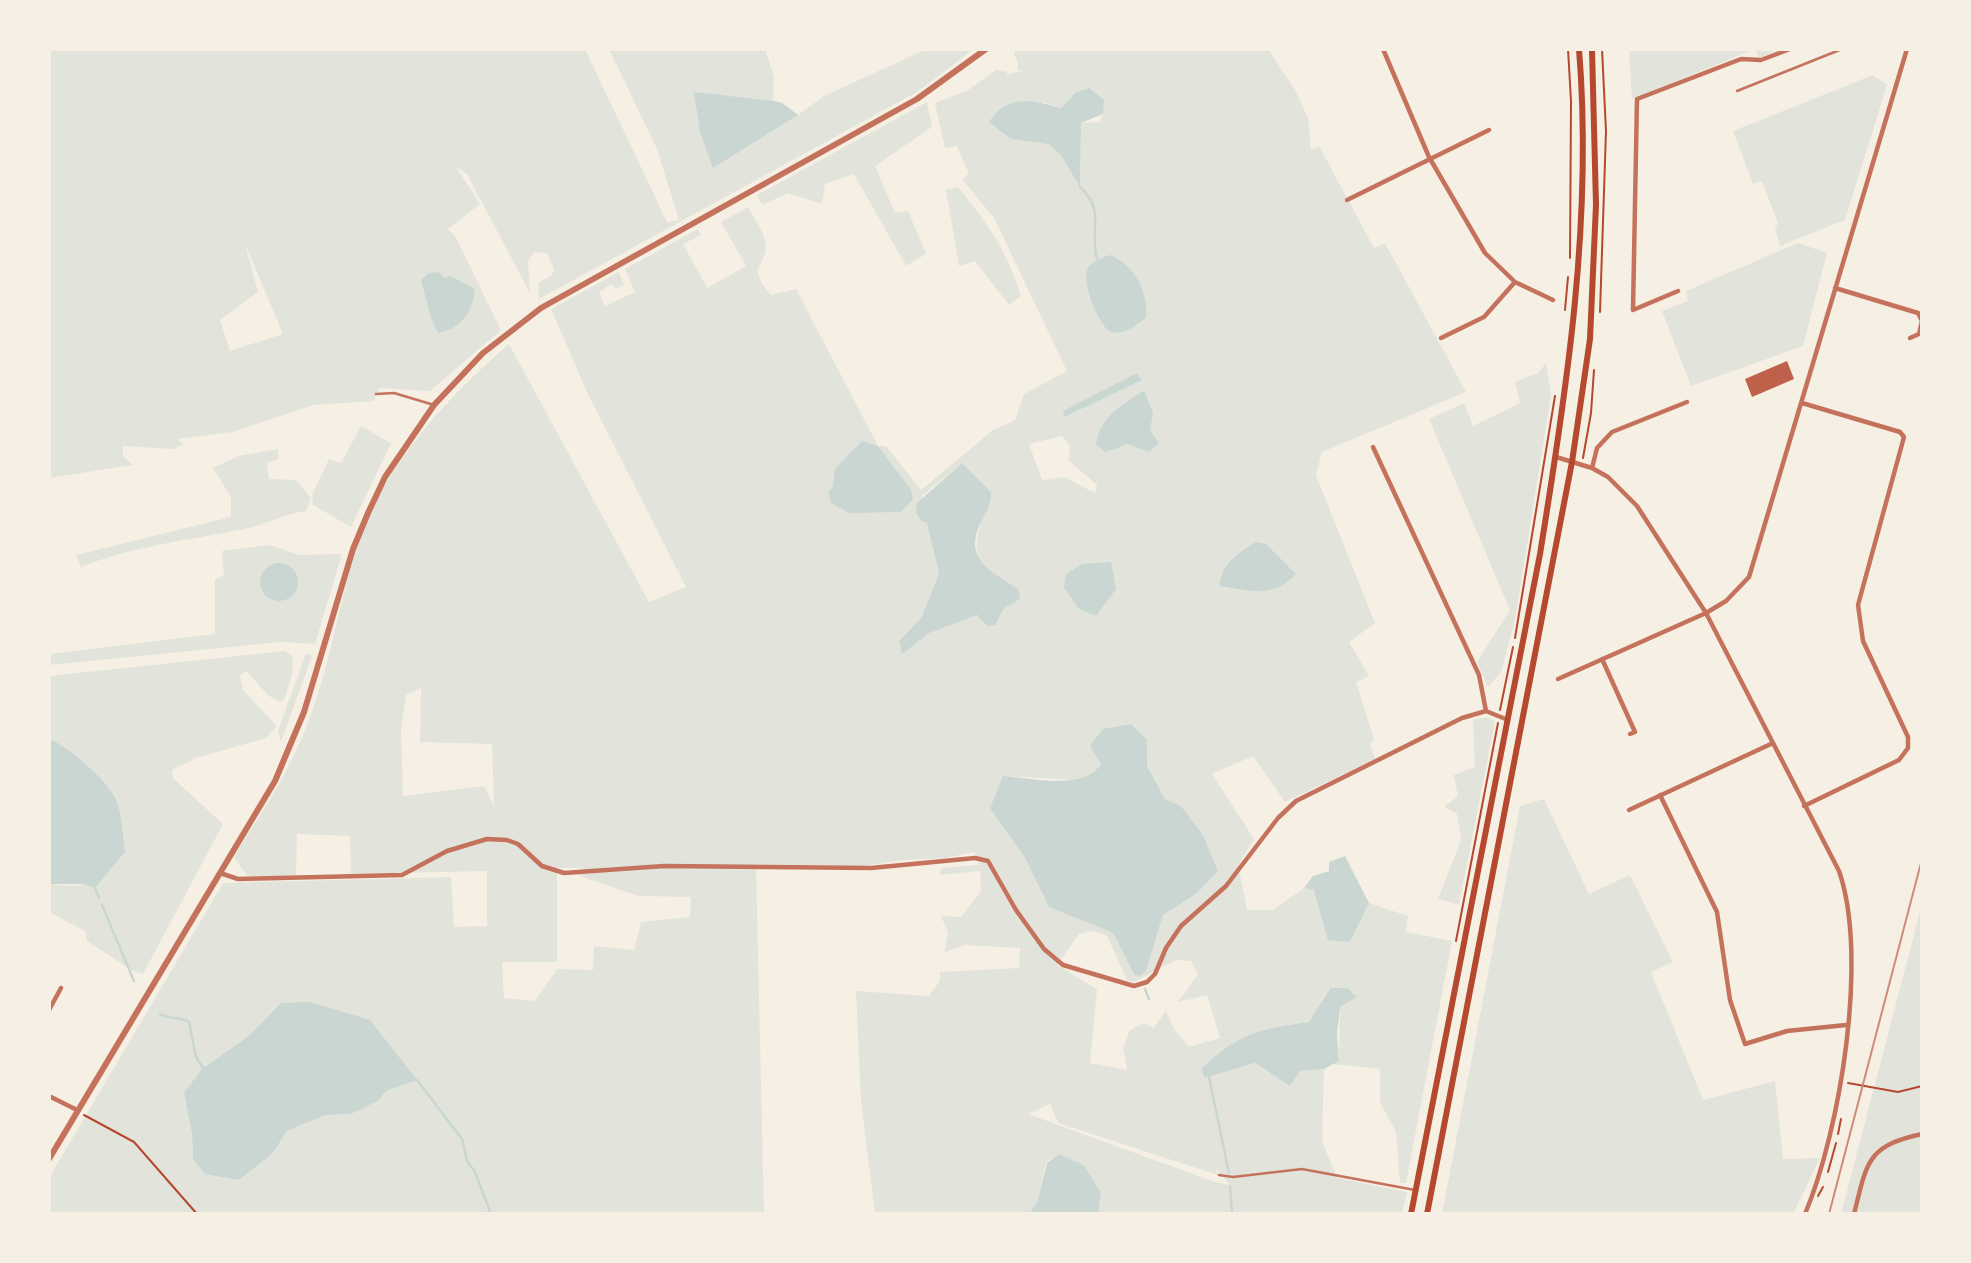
<!DOCTYPE html>
<html>
<head>
<meta charset="utf-8">
<style>
  body { margin:0 }
  #map { position:relative; width:1971px; height:1263px; overflow:hidden; background:#f6efe4; font-family:Ubuntu,sans-serif }
  canvas { display:block }
  .frame { position:absolute; inset:0; border:51px solid #f6efe4; pointer-events:none }
</style>
</head>
<body>
<div id="map">
<canvas width="1971" height="1263"></canvas>
<div class="frame"></div>
</div>
<script>
const ctx = document.querySelector('canvas').getContext('2d');
ctx.lineJoin = 'round';
function fill(path, color) { ctx.fillStyle = color; ctx.fill(path, 'evenodd'); }
function trace(path, color, width, dash) { ctx.strokeStyle = color; ctx.lineWidth = width; ctx.lineCap = dash ? 'butt' : 'round'; ctx.setLineDash(dash || []); ctx.stroke(path); }
fill(new Path2D(`
  M49,49H585L667,222L679,220L657,149L609,49H765L774,77L773,100L782,103L798,115L824,96L927,49H974L917,92L539,299L538,283L552,275L554,269L547,253L534,252L528,262L530,293L467,174L456,167L480,204L448,229L455,236L501,330L430,391L379,388L374,401L313,405L233,432L177,439L184,444L173,449L123,446V456L133,465L49,478ZM244,241L283,334L230,351L220,320L258,292Z
  M1016,49H1268L1295,90L1308,118L1311,150L1319,146L1374,248L1385,243L1466,392L1322,452L1316,475L1375,623L1349,642L1369,676L1356,682L1374,739L1370,744L1375,759L1285,802L1253,756L1212,774L1254,839L1238,865L1247,910H1273L1304,888L1314,890L1350,942L1369,903L1408,916L1406,932L1452,941L1406,1183H1400L1396,1132L1380,1102V1069L1333,1064L1339,1060L1340,1007L1329,988L1309,1022C1259,1029 1238,1033 1201,1069L1205,1078L1255,1063L1290,1086L1300,1071L1324,1069L1322,1141L1337,1178L1407,1192L1402,1214H1098L1101,1193L1084,1165L1059,1154L1046,1162L1038,1200L1029,1214H875L861,1101L856,991L929,996L940,981V972L1019,968L1020,948L964,945L944,953L948,933L941,916L961,917L981,891L980,871L940,875L941,868L979,865L975,852L945,858L901,860L851,868L756,867L764,1214H49V1178L223,883L451,877L454,927L487,926V871L351,874L350,836L297,834L296,876H247L234,857C260,815 288,774 306,728C329,671 338,608 356,549C381,469 447,397 509,344L649,602L686,587L587,392L551,309L619,272L624,285L616,289L612,284L599,292L605,306L635,292L625,269L698,229L701,235L683,244L707,288L746,266L721,222L748,207C762,233 775,243 757,270L762,284L771,295L796,289L878,446H886L921,490L993,430L1015,420L1024,394L1067,371L994,218L962,179L969,174L957,146L945,148L935,103L968,90L996,70L1008,72L1006,75L1022,71L1017,70L1018,63L1014,53ZM1075,93L1103,114L1100,122L1081,123L1080,185L1061,155L1047,144L1042,102L1061,108ZM1062,436L1070,446L1068,460L1097,485L1095,493L1064,477L1042,480L1029,444ZM962,463L991,492C985,517 963,551 989,571C997,578 1008,583 1018,589L1004,608L982,618L978,615L899,641L921,618L939,572L922,496ZM421,688L420,742L492,744L494,806L484,786L403,796L401,731L406,695ZM1147,740V766L1165,799L1181,806L1203,835L1218,871L1163,915L1146,971L1134,974L1113,933L1049,907L1025,858L990,808L1003,776L1074,780L1095,773L1101,764ZM557,868H581L580,876L638,896L691,897L690,917L641,922L634,950L594,946L593,970L557,969L535,1001L504,998L502,962H557ZM1093,931L1107,936L1127,980L1134,982L1176,960L1191,961L1198,974L1178,1002L1207,995L1220,1038L1189,1047L1174,1029L1166,1011L1153,1028L1144,1023L1130,1030L1123,1048L1127,1070L1090,1063L1097,989L1057,965L1079,934ZM257,1038L417,1080L386,1091L378,1101L351,1114L325,1115L287,1131L272,1154L239,1180L193,1159L192,1134L184,1093L201,1070ZM1050,1104L1058,1123L1218,1175L1216,1169L1230,1185L1215,1182L1028,1114Z
  M1629,49H1780L1759,58L1755,49L1632,99Z
  M1873,75L1887,85L1845,220L1780,246L1775,229L1778,223L1762,181L1753,184L1733,131Z
  M927,102L932,127L875,166L895,213L908,211L926,254L906,266L854,174L825,184L822,204L788,193L762,205L757,195Z
  M958,187C986,221 1008,252 1021,296L1009,305L975,261L959,266L946,190Z
  M1798,243L1827,253L1803,346L1691,386L1662,311L1688,301L1686,291Z
  M1546,363L1551,395L1515,620L1501,672L1488,687L1477,662L1510,610L1429,419L1464,403L1473,426L1520,403L1515,382L1538,373Z
  M361,426L391,443L351,527L313,505L312,495L329,459L341,463Z
  M278,449V459L267,463L269,479L296,480L311,498L306,511C283,514 265,525 244,529C189,540 133,546 81,567L76,555L231,517V497L213,468L238,456Z
  M270,545L300,555L342,554L315,644L281,642L49,665V654L215,634V580L224,575L222,551Z
  M285,651L293,657L292,675L284,700L280,702L269,696L246,671L240,675L243,690L277,726L266,738L196,758L172,770L173,778L223,824L143,974L135,972L87,941L85,931L49,912V884C89,889 102,883 125,852C123,836 122,811 115,797C105,779 69,746 49,739V676Z
  M306,653L312,656L281,742L278,731Z
  M1486,717L1495,721L1459,905L1438,899L1461,840L1457,814L1444,807L1458,796L1454,775L1475,767L1473,720Z
  M1544,799L1589,894L1630,875L1673,962L1651,972L1703,1100L1775,1081L1783,1159L1820,1158L1793,1214H1442L1520,806Z
  M1922,904V1214H1841Z`), '#e2e4dc');
fill(new Path2D(`
  M1089,88L1104,100L1103,114L1081,123L1080,187L1061,155L1048,144L1011,139L989,122C1008,94 1031,100 1061,108L1075,93Z
  M694,92L773,101L782,103L798,115L713,168L700,132Z
  M1110,255C1134,264 1149,293 1146,318C1136,325 1123,337 1110,331C1098,325 1082,282 1087,270C1091,261 1101,258 1110,255Z
  M438,272L445,278L450,276L475,289C473,311 461,329 438,333L431,318L421,280L429,273Z
  M1137,373L1142,380L1064,417L1063,411Z
  M1144,391L1153,413L1150,430L1159,443L1149,452L1128,444L1106,452L1096,445C1100,417 1121,405 1144,391Z
  M862,441L878,446L911,490L913,499L901,512L849,513L831,503L828,491L833,487L835,469Z
  M962,463L991,492C991,504 986,512 981,522C962,560 993,572 1018,589L1020,599L1004,608L995,625L987,626L977,615L929,633L902,654L899,641L921,618L939,573L927,523L921,521L916,512L917,503Z
  M1256,542L1266,544L1296,574C1272,600 1251,590 1219,586C1223,563 1236,554 1256,542Z
  M1111,562L1116,589L1096,616L1079,609L1064,588L1066,574L1082,564Z
  M260 582a19 19 0 1 1 38 0a19 19 0 1 1-38 0Z
  M1131,724L1147,740V766L1165,799L1181,806L1203,835L1218,871L1197,893L1163,915L1146,971L1139,976L1134,974L1113,933L1049,907L1025,858L990,808L1003,776C1030,778 1084,791 1101,764L1090,746L1103,729Z
  M49,739C69,746 105,779 115,797C122,811 123,836 125,852L95,888L83,884H49Z
  M1345,856L1369,903L1350,942L1328,940L1314,890L1304,888L1313,876L1329,871V862Z
  M1330,988H1347L1357,997L1340,1007L1337,1034L1339,1061L1324,1069L1300,1071L1290,1086L1255,1063L1205,1078L1201,1069C1238,1033 1259,1029 1309,1022Z
  M310,1002L370,1020L417,1080L386,1091L378,1101L351,1114L325,1115L287,1131L272,1154L239,1180L205,1174L193,1159L192,1134L184,1093L201,1070L250,1035L281,1003Z
  M1059,1154L1084,1165L1101,1193L1098,1214H1029L1038,1200L1047,1163Z`), '#c9d6d2');
trace(new Path2D(`
  M1080,187C1106,211 1089,227 1097,259
  M95,888L99,898
  M102,905L134,981
  M1145,989L1149,999
  M160,1014C169,1020 179,1016 189,1022L196,1057L203,1068
  M1209,1077L1229,1173
  M417,1080L462,1139L467,1161L475,1172L491,1214
  M1230,1186L1232,1214`), '#c9d6d2', 2.5);
fill(new Path2D(`
  M1787,361L1794,379L1752,397L1745,379Z`), '#bf614a');
trace(new Path2D(`
  M1568,49L1571,101L1570,258
  M1565,310L1568,277
  M1600,312L1606,131L1602,49
  M1583,458L1591,413L1594,370
  M1515,638L1555,396
  M1500,710L1513,647
  M1456,941L1498,723
  M1848,1083L1898,1092L1922,1086
  M84,1115L134,1142L197,1214
  M1838,1134L1841,1119
  M1828,1172L1836,1143
  M1818,1196L1823,1187`), '#b5482f', 2);
trace(new Path2D(`
  M1737,91L1842,49
  M376,394L394,393L434,405
  M1219,1175L1233,1177L1302,1169L1415,1190`), '#c5725c', 2.5);
trace(new Path2D(`
  M1383,49L1429,157L1485,253L1515,282L1553,300
  M1347,200L1489,130
  M1835,288L1918,313L1922,321L1919,334L1910,338
  M1678,291L1633,310L1637,99L1741,59L1761,60L1790,49
  M1441,338L1484,317L1515,282
  M1802,403L1900,432L1904,437L1858,605L1863,641L1908,737V748L1899,760L1804,806
  M1373,447L1479,675L1486,711
  M1556,457L1592,468L1608,477L1637,506L1706,613L1839,871C1869,957 1840,1131 1805,1214
  M1592,468L1597,448L1612,432L1687,402
  M1602,659L1635,732L1630,734
  M1558,679L1706,613L1726,601L1749,577L1907,49
  M1660,795L1717,912L1730,1000L1745,1044L1787,1031L1846,1025
  M1629,810L1773,743
  M220,873L238,879L402,875L447,851L487,839L507,840L518,844L542,866L564,873L664,866L871,868L975,858L988,861L1016,910L1044,949L1063,965L1134,986L1147,982L1155,974L1166,948L1181,926L1226,886L1278,818L1296,801L1462,718L1486,711L1508,720
  M49,1010L61,988
  M49,1096L77,1110
  M1854,1214C1867,1163 1866,1146 1922,1134`), '#c5725c', 4.5);
trace(new Path2D(`
  M49,1159L275,781L304,712L353,549L368,513L385,477L434,405L483,353L541,308L917,99L986,49`), '#c5725c', 6);
trace(new Path2D(`
  M1411,1214L1540,554C1567,388 1593,218 1579,49
  M1427,1214L1572,462L1590,339L1596,205L1592,49`), '#b5482f', 6);
trace(new Path2D(`
  M1829,1214L1922,859`), '#cf8b77', 2);
</script>
</body>
</html>
